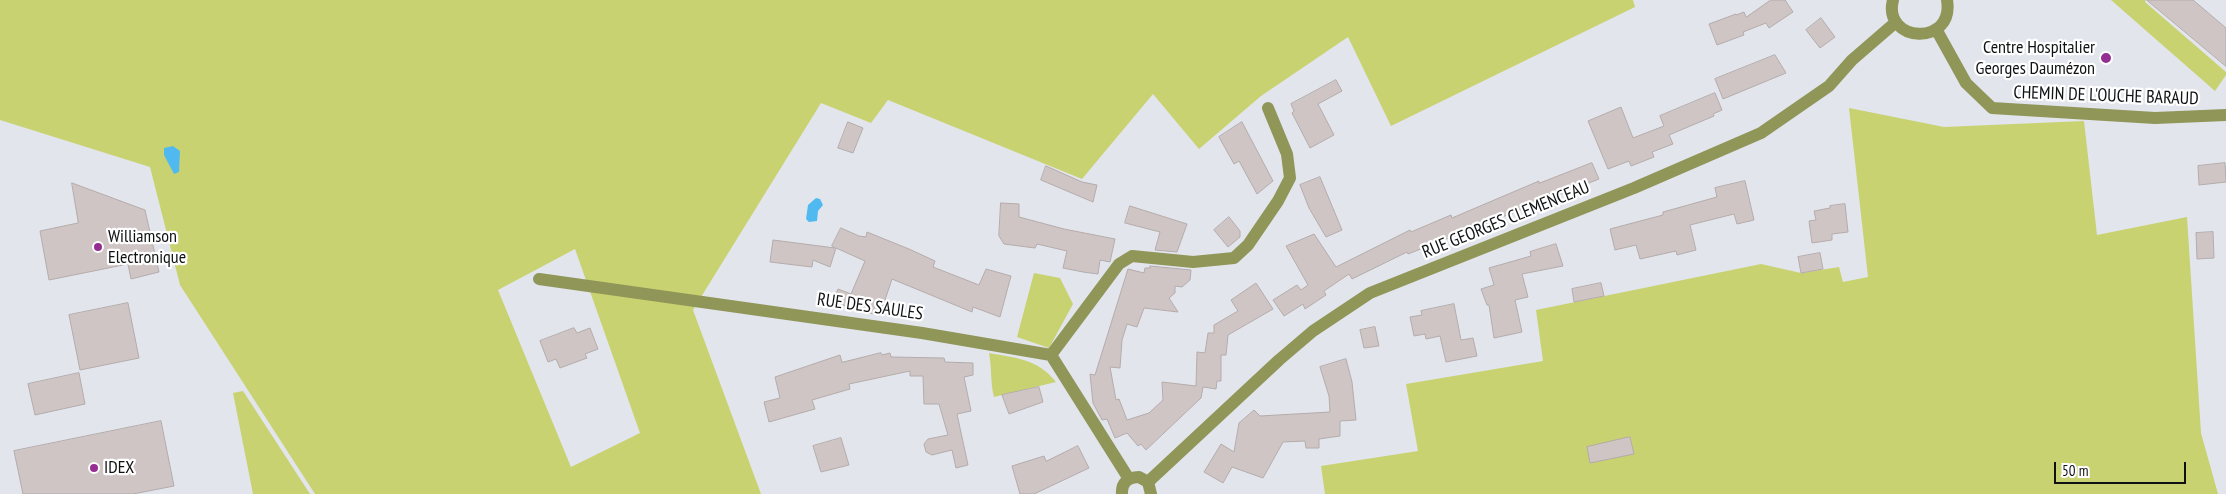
<!DOCTYPE html>
<html>
<head>
<meta charset="utf-8">
<style>
  body { margin:0 }
  #map { position:relative; width:2226px; height:494px; overflow:hidden; background:#e2e5ec; font-family:"PT Sans Narrow",sans-serif }
  canvas { display:block }
  .scale { position:absolute; left:2054px; top:462px; width:132px; height:22px; box-sizing:border-box; border:2px solid #101113; border-top:0; padding-left:6px; font-size:15px; line-height:18px; white-space:nowrap; color:#101113; -webkit-text-stroke:4px #fff; paint-order:stroke }
</style>
</head>
<body>
<div id="map">
<canvas width="2226" height="494"></canvas>
<div class="scale">50 m</div>
</div>
<script>
const ctx = document.querySelector('canvas').getContext('2d');
ctx.lineJoin = 'round';
function fill(path, color) { ctx.fillStyle = color; ctx.fill(path, 'evenodd'); }
function trace(path, color, width, dash) { ctx.strokeStyle = color; ctx.lineWidth = width; ctx.lineCap = dash ? 'butt' : 'round'; ctx.setLineDash(dash || []); ctx.stroke(path); }
function label(font, color, halo, rows, align = 'center') {
  ctx.font = font + ' "PT Sans Narrow",sans-serif'; ctx.lineWidth = 4.5; ctx.setLineDash([]); ctx.textBaseline = 'middle'; ctx.strokeStyle = halo; ctx.fillStyle = color; for (const [text, x, y, turn = 0] of rows) {
    ctx.save(); ctx.translate(x, y); ctx.rotate((+turn || 0) * Math.PI / 180); ctx.textAlign = isNaN(turn) ? turn : align; if (halo) ctx.strokeText(text, 0, 0); ctx.fillText(text, 0, 0); ctx.restore();
  }
}
fill(new Path2D(`
  M0,0H1633L1635,7L1391,126L1348,37L1261,96L1199,149L1153,94L1082,179L888,100L871,123L821,103L693,310L761,494H315L180,285L150,167L0,120ZM575,249L640,433L571,467L498,290Z
  M2111,0H2146L2145,2L2226,72V75L2215,91Z
  M1849,108L1944,127L2084,121L2097,235L2187,217L2201,433L2218,494H1325L1321,466L1418,451L1406,384L1543,361L1536,310L1761,264L1801,273L1839,267L1843,282L1868,277Z
  M1034,273L1060,278L1073,304L1049,348L1017,337Z
  M989,353C1016,358 1038,359 1056,382L994,397C990,381 992,368 989,353Z
  M243,391L310,494H253L233,393Z`), '#c9d271');
fill(new Path2D(`
  M173,146L180,151L179,172L174,174L164,155V148Z
  M816,198L820,199L823,205L818,211L817,221L809,222L806,219L808,205Z`), '#50baf0');
const building = new Path2D(`
  M1771,0H1785L1793,12L1769,28L1766,23L1743,32L1744,35L1717,45L1709,24L1736,14V15L1744,12L1746,17Z
  M2147,0H2193L2226,28V66Z
  M1821,18L1835,37L1820,48L1806,30Z
  M1775,55L1786,73L1723,99L1715,79Z
  M1336,80L1342,91L1318,104L1334,135L1310,148L1292,113L1294,111L1291,104Z
  M1715,93L1722,110L1713,114L1714,116L1669,135L1673,144L1652,152L1654,157L1631,166L1629,161L1608,169L1588,121L1621,107L1633,138L1664,126L1660,116Z
  M848,122L863,128L853,153L838,148Z
  M1242,122L1273,181L1257,194L1239,161L1234,164L1219,137Z
  M1592,163L1599,179L1408,254L1407,252L1352,279L1349,274L1324,291L1326,295L1305,309L1303,304L1284,316L1273,300L1297,285L1301,290L1308,285L1286,246L1314,234L1336,267L1410,230L1411,232L1451,215L1452,218L1539,181V183Z
  M2225,163L2226,182L2199,185L2198,166Z
  M1046,166L1082,182L1097,185L1093,202L1041,180Z
  M1320,177L1342,230L1326,237L1309,208L1300,185Z
  M1745,181L1754,220L1737,224L1734,214L1690,225L1696,250L1677,255L1676,251L1640,259L1636,245L1615,250L1610,229L1663,215V212L1717,197L1715,188Z
  M72,183L145,210L159,272L131,279L128,264L49,280L40,231L78,223Z
  M1001,203L1019,204V217L1064,229L1115,239L1110,262L1100,260L1098,274L1083,272L1063,268L1067,251L1037,244L1035,248L1004,244L999,236Z
  M1845,204L1848,232L1832,234V240L1812,243L1809,221L1816,220L1814,211L1830,208V206Z
  M1130,206L1187,224L1177,252L1155,250L1160,232L1125,223Z
  M1229,217L1240,231V237L1228,247L1214,230Z
  M841,228L859,236L866,237L867,232L909,249L935,261L933,267L979,285L986,269L1011,276L1000,317L973,307L972,312L892,279L880,315L858,311L833,301L838,289L851,294L865,261L836,248L830,267L813,260L812,267L770,262L773,240L835,248L832,246Z
  M2213,232L2214,258L2197,259L2196,233Z
  M1556,244L1563,266L1522,274L1528,297L1515,300L1522,332L1494,338L1489,305H1487L1481,289L1494,285L1489,268L1531,256L1530,252Z
  M1820,253L1823,269L1801,273L1798,257Z
  M1150,266L1191,270L1190,280L1182,287L1175,286V293L1169,298L1178,312L1144,308L1137,327L1127,324L1122,340L1120,368L1110,367L1116,400L1119,399L1127,420L1149,413L1163,400L1162,382L1196,386L1197,352L1205,353L1208,333H1214V325L1238,311L1231,300L1256,283L1273,309L1228,335L1226,355H1221V381H1217L1216,389L1203,387L1201,398L1146,450L1141,444L1138,446L1127,433L1115,438L1107,419L1102,420L1093,403L1090,374L1095,375L1128,269L1144,273L1145,268H1150Z
  M1601,283L1604,296L1574,302L1572,289Z
  M128,303L139,358L80,370L69,315Z
  M1454,304L1461,340L1473,338L1477,356L1446,362L1440,336L1426,339L1425,334L1414,336L1410,317L1422,315L1421,311Z
  M1375,327L1379,346L1364,348L1360,330Z
  M574,328L577,333L590,328L598,349L585,354L587,358L560,368L556,359L548,362L540,341Z
  M881,353L882,355L890,353L891,357L944,358L945,362L973,363V375L964,377L971,411L957,414L968,465L956,468L952,450L932,455L926,452L924,444L928,439L948,435L939,404H924L923,376H910V371L849,384L850,389L812,400L815,409L769,422L764,402L780,398L775,377L840,355L842,362Z
  M1346,359L1352,382L1356,420L1340,421V436L1319,439V448H1306L1305,441L1283,442L1263,478L1232,467L1223,483L1204,472L1221,444L1234,452L1239,423L1254,410L1260,416L1330,412L1329,396L1320,367Z
  M79,373L85,404L35,415L28,384Z
  M1039,387L1043,402L1009,414L1002,395Z
  M161,421L174,486L133,494H23L14,451Z
  M1630,437L1634,454L1590,463L1587,447Z
  M841,438L849,465L821,472L813,446Z
  M1078,446L1089,468L1034,494H1020L1012,466L1044,456L1046,461Z`);
fill(building, '#cfc5c5');
trace(building, '#b4abab', 1);
trace(new Path2D(`
  M1893,0C1882,43 1955,47 1947,0
  M1936,29L1966,83L1992,108L2155,118L2226,115
  M539,279L922,333L1051,355L1129,479
  M1051,355L1119,264L1132,256L1193,262L1234,258L1248,245L1278,201L1290,178L1287,154L1268,108
  M1148,482L1279,360L1313,331L1370,293L1634,188L1761,133L1829,86L1852,60L1896,22
  M1122,494C1121,483 1128,477 1139,477L1148,482L1151,494`), '#909558', 12);
for (const [x, y, r, color] of [
  [2106,58,6,"#952e93"],
  [98,247,5,"#952e93"],
  [94,468,5,"#952e93"]
]) { const dot = new Path2D(); dot.arc(x, y, r, 0, 2 * Math.PI); ctx.fillStyle = color; ctx.fill(dot); trace(dot, '#fff', 2); }
label('18px', '#101113', '#fff', [
  ["Centre Hospitalier",2095,48,"right"],
  ["Georges Daumézon",2095,69,"right"],
  ["Williamson",108,237],
  ["Electronique",108,258],
  ["IDEX",104,468]
], 'left');
label('18px', '#101113', '#fff', [
  ["CHEMIN DE L'OUCHE BARAUD",2106,96,2],
  ["RUE GEORGES CLEMENCEAU",1506,220,-22],
  ["RUE DES SAULES",870,307,8]
]);
</script>
</body>
</html>
